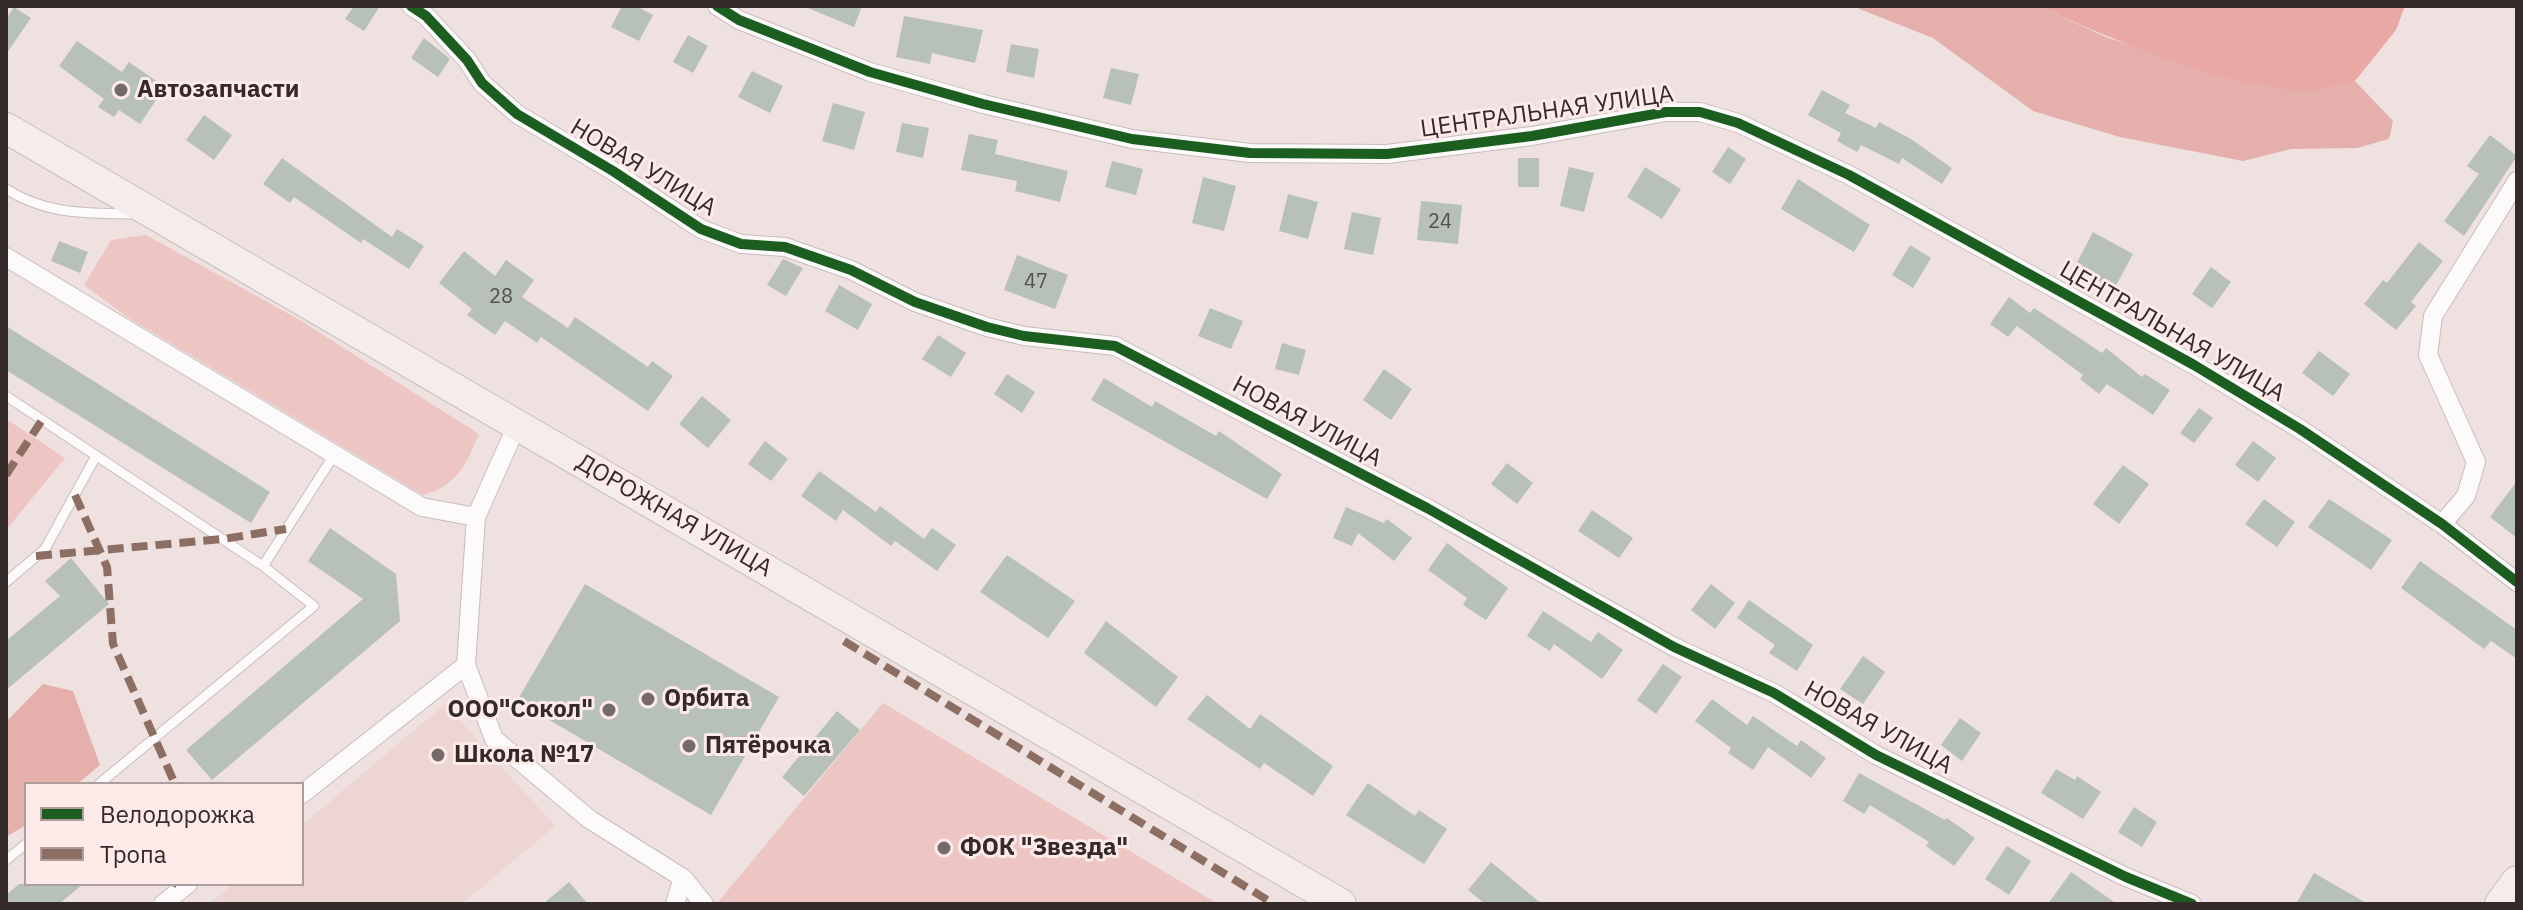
<!DOCTYPE html>
<html>
<head>
<meta charset="utf-8">
<style>
  body { margin:0 }
  #map { position:relative; width:2523px; height:910px; overflow:hidden; background:#eee1e0; font-family:"IBM Plex Sans",sans-serif }
  canvas { display:block }
  .frame { position:absolute; inset:0; border:8px solid #332a29; pointer-events:none }
  .legend { position:absolute; left:24px; top:782px; width:280px; height:104px; box-sizing:border-box; background:#feeae8; border:2px solid #ad9d9c; margin:0; padding:10px 14px; list-style:none; font-size:24px; color:#332a29 }
  .legend li { display:flex; align-items:center; gap:16px; height:40px }
  .legend b { width:40px; border:2px solid #ad9d9c }
</style>
</head>
<body>
<div id="map">
<canvas width="2523" height="910"></canvas>
<div class="frame"></div>
<ul class="legend">
<li><b style="height:10px;background:#1b5e20"></b>Велодорожка</li>
<li><b style="height:10px;background:#8d6e63"></b>Тропа</li>
</ul>
</div>
<script>
const ctx = document.querySelector('canvas').getContext('2d');
ctx.lineJoin = 'round';
function fill(path, color) { ctx.fillStyle = color; ctx.fill(path, 'evenodd'); }
function trace(path, color, width, dash) { ctx.strokeStyle = color; ctx.lineWidth = width; ctx.lineCap = dash ? 'butt' : 'round'; ctx.setLineDash(dash || []); ctx.stroke(path); }
function label(font, color, halo, rows, align = 'center') {
  ctx.font = font + ' "IBM Plex Sans",sans-serif'; ctx.lineWidth = 6; ctx.setLineDash([]); ctx.textBaseline = 'middle'; ctx.strokeStyle = halo; ctx.fillStyle = color; for (const [text, x, y, turn = 0] of rows) {
    ctx.save(); ctx.translate(x, y); ctx.rotate((+turn || 0) * Math.PI / 180); ctx.textAlign = isNaN(turn) ? turn : align; if (halo) ctx.strokeText(text, 0, 0); ctx.fillText(text, 0, 0); ctx.restore();
  }
}
fill(new Path2D(`
  M445,704L555,826L462,904H209L233,884H302V825Z`), '#ecd5d3');
fill(new Path2D(`
  M146,235L298,319L479,434C465,466 458,485 423,495L129,318L84,285L111,240Z
  M6,419L65,458L6,530Z
  M883,703L1218,904H721L719,901Z`), '#edc5c2');
fill(new Path2D(`
  M1852,6H2039L2108,38L2238,79L2308,90L2355,81L2393,121L2389,139L2357,148L2291,149L2243,161L2120,137L2033,111L1933,38Z
  M43,684L73,691L100,765L77,784H26V825L6,837V722Z`), '#e5afab');
fill(new Path2D(`
  M2039,6H2405L2396,30L2355,81C2340,84 2322,90 2307,90C2229,89 2110,39 2039,6Z`), '#eaa8a4');
fill(new Path2D(`
  M354,6H380L364,31L345,19Z
  M622,6H636L653,15L639,41L611,27Z
  M803,6H862L854,27Z
  M14,7L31,18L6,54V19Z
  M904,16L983,30L975,63L932,53L930,64L896,57Z
  M688,35L708,46L693,73L673,62Z
  M424,38L450,59L438,77L411,58Z
  M77,41L122,72L129,62L165,87L140,124L119,110L114,117L98,107L104,99L59,66Z
  M1011,44L1039,49L1034,78L1006,72Z
  M1111,68L1139,74L1131,105L1103,98Z
  M752,71L783,86L770,113L738,97Z
  M1822,90L1850,105L1845,113L1876,128L1879,122L1911,139L1952,168L1942,184L1902,158L1899,164L1861,145L1857,152L1837,141L1841,133L1808,115Z
  M833,103L865,112L854,150L822,141Z
  M204,115L232,135L214,160L186,140Z
  M902,123L929,128L923,158L896,152Z
  M969,134L998,140L995,154L1068,171L1060,202L1015,191L1017,181L961,170Z
  M2490,135L2517,156L2464,236L2444,221L2479,174L2467,166Z
  M1728,147L1746,159L1730,184L1712,172Z
  M282,158L392,237L397,229L424,246L409,269L363,239L361,243L294,197L290,203L263,184Z
  M1518,158H1539V187H1518Z
  M1112,161L1143,169L1136,195L1105,187Z
  M1569,167L1594,173L1584,212L1560,206Z
  M1645,167L1681,189L1662,219L1627,197Z
  M1203,177L1236,186L1224,231L1192,223Z
  M1798,179L1870,225L1854,252L1781,209Z
  M1288,194L1318,202L1308,239L1279,231Z
  M1421,201L1462,205L1458,244L1417,240Z
  M1352,212L1381,218L1373,255L1344,249Z
  M2093,232L2133,254L2114,289L2074,268Z
  M59,241L88,252L80,273L51,261Z
  M2419,242L2443,261L2411,302L2416,306L2396,330L2364,304L2383,280L2387,283Z
  M1910,245L1931,258L1913,288L1892,275Z
  M464,251L495,276L506,260L534,280L522,297L568,328L575,317L648,367L652,361L673,376L648,411L541,337L537,343L505,321L495,335L467,315L472,309L439,283Z
  M1017,255L1068,275L1055,309L1004,290Z
  M783,259L803,268L786,296L767,285Z
  M2211,267L2231,282L2212,308L2192,294Z
  M839,285L872,304L858,330L825,311Z
  M2009,297L2030,313L2034,308L2102,353L2106,348L2142,377L2145,374L2170,390L2153,415L2107,384L2099,394L2080,379L2083,375L2017,326L2008,337L1990,324Z
  M1210,308L1243,321L1231,349L1198,336Z
  M6,326L270,492L251,523L6,370Z
  M938,335L966,353L951,377L922,359Z
  M1282,343L1306,350L1299,375L1275,369Z
  M2319,351L2350,374L2333,396L2302,373Z
  M1384,369L1412,389L1391,420L1363,400Z
  M1007,374L1035,392L1022,413L994,394Z
  M1104,378L1152,407L1155,401L1216,436L1219,431L1282,474L1267,499L1091,400Z
  M702,396L731,420L708,448L679,424Z
  M2199,408L2213,418L2194,443L2180,433Z
  M765,441L788,459L771,481L748,464Z
  M2253,441L2276,458L2258,482L2235,465Z
  M1507,463L1533,483L1517,504L1491,484Z
  M2123,465L2149,484L2119,524L2093,504Z
  M819,471L876,512L880,506L924,539L932,528L956,545L937,571L895,541L891,546L843,510L836,521L801,496Z
  M2517,481V538L2490,517Z
  M2264,499L2295,522L2277,547L2245,524Z
  M2329,499L2392,540L2371,570L2308,527Z
  M1346,507L1384,523L1387,519L1412,538L1394,561L1358,533L1352,546L1333,538Z
  M1592,510L1633,538L1619,558L1578,531Z
  M330,528L396,574L400,621L212,780L186,750L363,599L308,561Z
  M1447,543L1508,588L1486,620L1463,605L1467,598L1428,570Z
  M1007,555L1075,601L1048,638L980,592Z
  M71,558L109,604L6,690V641L60,596L45,581Z
  M2420,561L2517,630V659L2491,641L2484,649L2401,588Z
  M585,584L779,697L711,815L517,701Z
  M1711,584L1735,603L1715,629L1691,610Z
  M1749,600L1813,645L1797,671L1769,653L1775,645L1737,618Z
  M1543,611L1591,642L1598,632L1623,650L1602,679L1554,644L1550,651L1527,636Z
  M1106,621L1178,677L1156,707L1084,653Z
  M1863,656L1885,672L1863,704L1840,689Z
  M1663,664L1682,677L1656,714L1637,700Z
  M1207,695L1250,729L1260,714L1333,766L1313,796L1264,763L1260,769L1187,719Z
  M1712,699L1747,725L1753,716L1797,746L1801,740L1826,758L1811,778L1768,747L1753,770L1728,753L1731,748L1695,721Z
  M837,711L860,730L804,796L782,777Z
  M1960,718L1981,733L1962,761L1941,745Z
  M2056,769L2075,780L2077,776L2101,792L2083,819L2041,793Z
  M1859,773L1945,820L1947,818L1975,838L1954,866L1926,846L1929,842L1870,805L1864,814L1843,801Z
  M1368,783L1415,816L1419,810L1447,829L1424,864L1346,815Z
  M2134,807L2157,822L2142,847L2118,832Z
  M2007,846L2031,861L2009,895L1985,879Z
  M1491,862L1542,904H1485L1468,890Z
  M2071,872L2117,904H2048Z
  M2314,873L2368,904H2296Z
  M569,882L588,904H543Z
  M19,884H83L59,904H6V895Z`), '#b7c1b7');
const lane = new Path2D(`
  M6,189C47,215 86,213 133,214
  M6,396L263,566L314,606L99,784
  M263,566L334,455
  M6,582L45,549L96,456
  M6,860L26,844`);
const street = new Path2D(`
  M411,6L426,16L467,60L482,83L517,114L613,171L701,229L741,244L785,247L851,270L915,302L987,327L1024,336L1115,346L1427,508L1674,647L1774,693L1876,755L2126,877L2192,904
  M717,6L739,20L870,72L983,104L1132,139L1250,153L1387,154L1532,136L1666,112H1700L1738,123L1849,175L2194,365L2300,429L2442,524L2517,582
  M6,257L422,507L476,517
  M2442,524L2466,496L2476,462L2428,355L2433,316L2517,181
  M466,665L494,739L589,819L683,878L675,904
  M302,794L466,665L476,517L517,425
  M683,878L704,904
  M163,904L188,884`);
const primary = new Path2D(`
  M6,128L1341,904
  M2500,904L2517,881`);
trace(lane, '#c8bdbc', 11);
trace(street, '#c8bdbc', 20);
trace(primary, '#c4bebd', 32);
trace(lane, '#fcfafa', 9);
trace(street, '#fcfafa', 18);
trace(primary, '#f4edec', 30);
trace(new Path2D(`
  M6,475L42,420
  M75,495L107,567L113,644L175,784
  M36,556L223,539L286,529
  M844,641L1274,904
  M172,886L173,884`), '#8d6e63', 8, [16, 8]);
trace(new Path2D(`
  M411,6L426,16L467,60L482,83L517,114L613,171L701,229L741,244L785,247L851,270L915,302L987,327L1024,336L1115,346L1427,508L1674,647L1774,693L1876,755L2126,877L2192,904
  M717,6L739,20L870,72L983,104L1132,139L1250,153L1387,154L1532,136L1666,112H1700L1738,123L1849,175L2194,365L2300,429L2442,524L2517,582`), '#1b5e20', 10);
for (const [x, y, r, color] of [
  [121,90,8,"#746a69"],
  [648,699,8,"#746a69"],
  [609,710,8,"#746a69"],
  [689,746,8,"#746a69"],
  [438,755,8,"#746a69"],
  [944,848,8,"#746a69"]
]) { const dot = new Path2D(); dot.arc(x, y, r, 0, 2 * Math.PI); ctx.fillStyle = color; ctx.fill(dot); trace(dot, '#feeae8', 3); }
label('20px', '#54504c', null, [
  ["24",1440,222],
  ["47",1036,282],
  ["28",501,297]
]);
label('bold 24px', '#332a29', '#feeae8', [
  ["Автозапчасти",137,90],
  ["Орбита",664,699],
  ["ООО\"Сокол\"",593,710,"right"],
  ["Пятёрочка",705,746],
  ["Школа №17",454,755],
  ["ФОК \"Звезда\"",960,848]
], 'left');
label('24px', '#332a29', '#feeae8', [
  ["ЦЕНТРАЛЬНАЯ УЛИЦА",1547,112,-8],
  ["НОВАЯ УЛИЦА",643,168,31],
  ["ЦЕНТРАЛЬНАЯ УЛИЦА",2172,332,30],
  ["НОВАЯ УЛИЦА",1307,422,28],
  ["ДОРОЖНАЯ УЛИЦА",674,516,30],
  ["НОВАЯ УЛИЦА",1878,728,29]
]);
</script>
</body>
</html>
